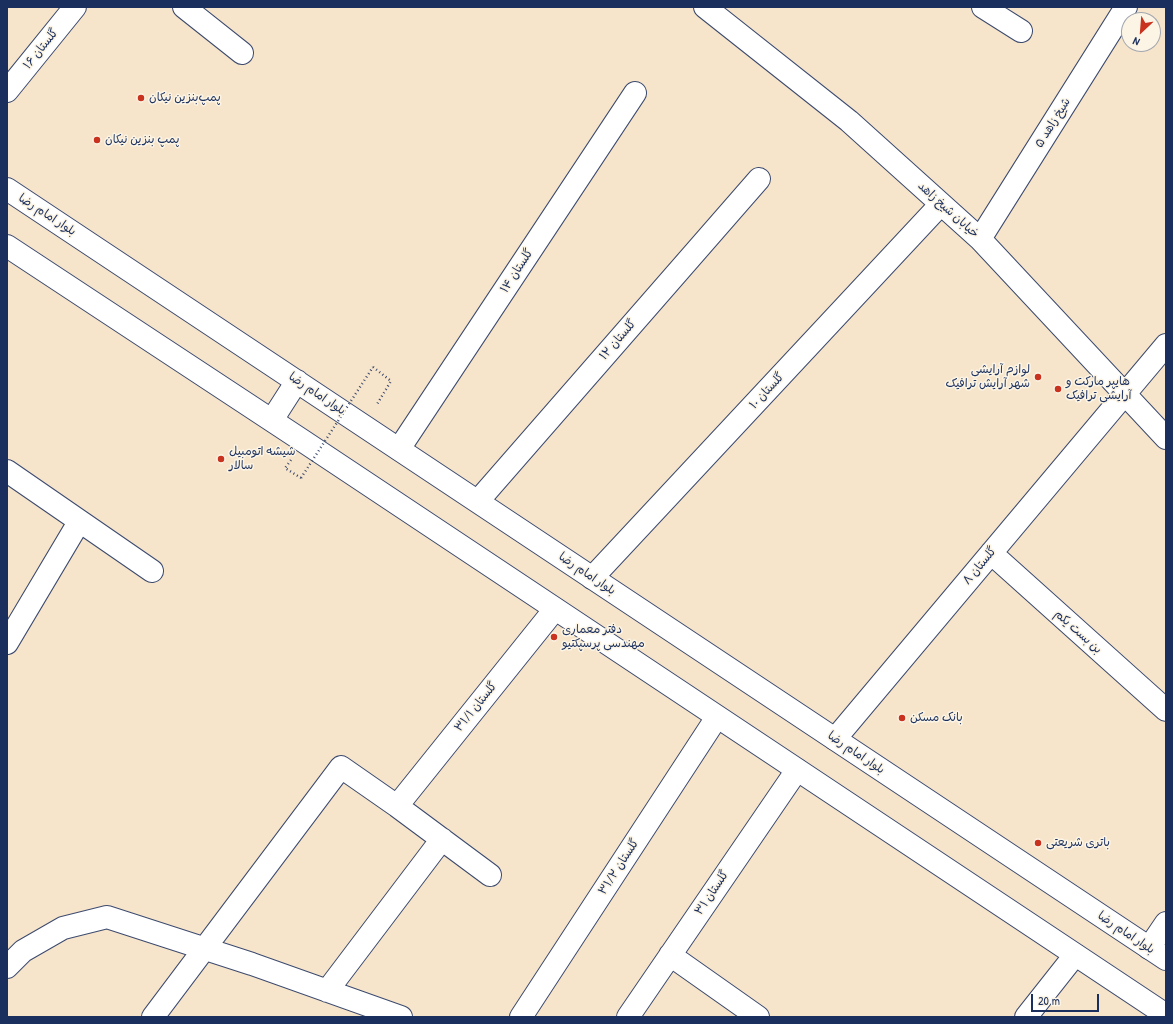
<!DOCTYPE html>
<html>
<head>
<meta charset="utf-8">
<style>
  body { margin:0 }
  #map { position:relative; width:1173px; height:1024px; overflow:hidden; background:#f7e5cb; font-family:"Patrick Hand",sans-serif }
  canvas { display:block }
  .frame { position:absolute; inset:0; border:8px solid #1b2f5e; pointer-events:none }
  .north { position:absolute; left:1121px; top:12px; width:40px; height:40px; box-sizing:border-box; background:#fcf5e5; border:1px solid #a2a6af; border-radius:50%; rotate:206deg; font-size:11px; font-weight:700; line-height:16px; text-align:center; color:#1b2f5e }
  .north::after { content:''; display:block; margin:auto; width:14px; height:18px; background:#c8321e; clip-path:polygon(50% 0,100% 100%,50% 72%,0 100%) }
  .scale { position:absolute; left:1031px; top:994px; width:68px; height:18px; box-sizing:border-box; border:2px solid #1b2f5e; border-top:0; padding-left:5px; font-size:12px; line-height:14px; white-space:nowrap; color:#1b2f5e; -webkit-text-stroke:3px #fcf5e5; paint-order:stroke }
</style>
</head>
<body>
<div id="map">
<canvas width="1173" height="1024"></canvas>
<div class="frame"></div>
<div class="north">N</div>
<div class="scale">20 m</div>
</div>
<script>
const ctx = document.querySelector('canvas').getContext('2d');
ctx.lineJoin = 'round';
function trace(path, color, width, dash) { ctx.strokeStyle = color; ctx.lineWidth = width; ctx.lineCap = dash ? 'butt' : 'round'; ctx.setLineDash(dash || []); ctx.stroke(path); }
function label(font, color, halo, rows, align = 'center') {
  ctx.font = font + ' "Patrick Hand","Playpen Sans Arabic",sans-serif'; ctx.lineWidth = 3; ctx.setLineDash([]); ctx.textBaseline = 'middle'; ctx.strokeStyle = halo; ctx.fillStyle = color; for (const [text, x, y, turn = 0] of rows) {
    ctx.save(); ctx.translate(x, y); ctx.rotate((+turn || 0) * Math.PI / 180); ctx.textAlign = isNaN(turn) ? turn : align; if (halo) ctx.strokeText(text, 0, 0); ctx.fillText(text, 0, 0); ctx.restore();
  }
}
const minor = new Path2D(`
  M184,7L242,53
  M705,7L849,121L980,239L1166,438
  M983,7L1021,31
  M7,91L75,7
  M980,239L1126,7
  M399,449L635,93
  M7,471L152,571
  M478,501L759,179
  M991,553L1166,710
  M592,578L941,204
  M7,643L79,522
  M835,739L1166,345
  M397,806L555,609
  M1149,948L1166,923
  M670,955L758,1017
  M7,967L23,951L63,928L107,917L252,964L401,1017
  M327,991L442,839
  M153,1017L341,767L397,806L490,875
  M521,1017L717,717
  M628,1017L797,770
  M1026,1017L1075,955`);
const major = new Path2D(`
  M7,189L1166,959
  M7,246L303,441L1166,1015
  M272,420L297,381`);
trace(minor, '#3c4a6e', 24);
trace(major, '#3c4a6e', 24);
trace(new Path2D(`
  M373,367L391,381L376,406
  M291,460L285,468L301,478`), '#3c4a6e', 2.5, [1, 3]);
trace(minor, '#fff', 22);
trace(major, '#fff', 22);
trace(new Path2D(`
  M301,478L373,367`), '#3c4a6e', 2.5, [1, 3]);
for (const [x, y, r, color] of [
  [141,98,4,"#c8321e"],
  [97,140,4,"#c8321e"],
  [1038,377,4,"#c8321e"],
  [1058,389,4,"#c8321e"],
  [221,459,4,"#c8321e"],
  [554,637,4,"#c8321e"],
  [902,718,4,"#c8321e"],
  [1038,843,4,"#c8321e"]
]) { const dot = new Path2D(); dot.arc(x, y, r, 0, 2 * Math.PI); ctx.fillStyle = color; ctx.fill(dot); trace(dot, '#fcf5e5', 1.5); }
label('12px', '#1b2f5e', '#fcf5e5', [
  ["گلستان ۱۶",41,49,-51],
  ["شیخ زاهد ۵",1053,123,-58],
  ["خیابان شیخ زاهد",948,210,42],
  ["بلوار امام رضا",47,215,33],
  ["گلستان ۱۴",517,271,-57],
  ["گلستان ۱۲",618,340,-49],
  ["گلستان ۱۰",767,391,-47],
  ["بلوار امام رضا",317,394,34],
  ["گلستان ۸",980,566,-50],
  ["بلوار امام رضا",587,574,34],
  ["بن بست یکم",1078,632,42],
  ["گلستان ۳۱/۱",476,707,-51],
  ["بلوار امام رضا",856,753,34],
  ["گلستان ۳۱/۲",619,867,-57],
  ["گلستان ۳۱",712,893,-56],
  ["بلوار امام رضا",1126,933,34]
]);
label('12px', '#1b2f5e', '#fcf5e5', [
  ["پمپ‌بنزین نیکان",149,98],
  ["پمپ بنزین نیکان",105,140],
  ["لوازم آرایشی",1030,370,"right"],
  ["شهر آرایش ترافیک",1030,384,"right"],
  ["هایپر مارکت و",1066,382],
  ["آرایشی ترافیک",1066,396],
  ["شیشه اتومبیل",229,452],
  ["سالار",229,466],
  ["دفتر معماری",562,630],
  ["مهندسی پرسپکتیو",562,644],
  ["بانک مسکن",910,718],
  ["باتری شریعتی",1046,843]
], 'left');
</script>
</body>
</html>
